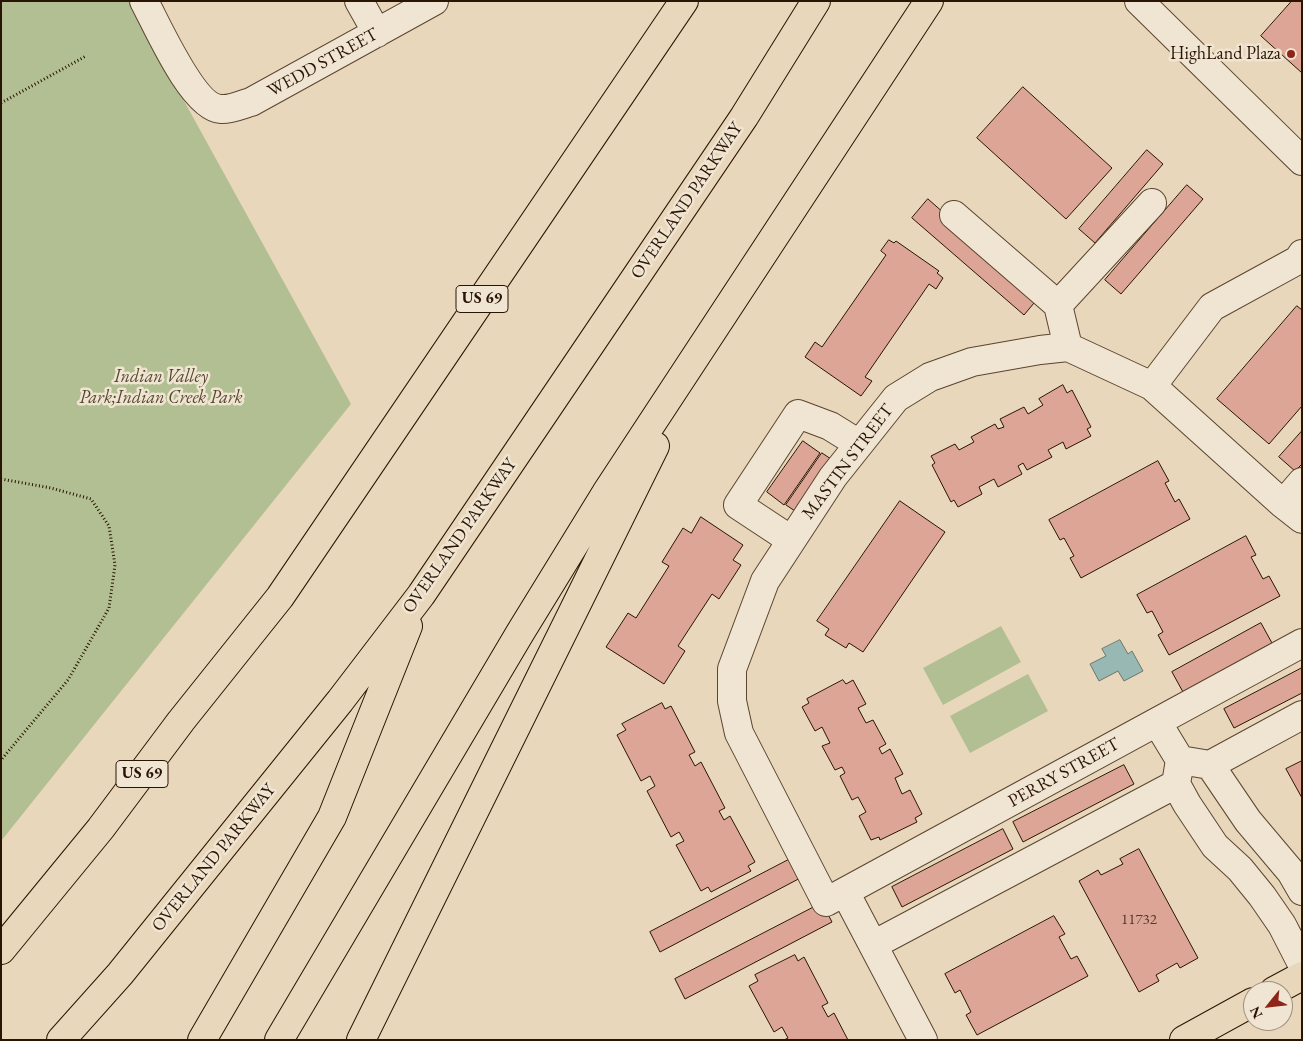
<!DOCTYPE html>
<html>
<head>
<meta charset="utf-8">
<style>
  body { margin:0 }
  #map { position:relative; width:1303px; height:1041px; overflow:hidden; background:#e8d7ba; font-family:"EB Garamond",serif }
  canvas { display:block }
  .frame { position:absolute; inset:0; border:2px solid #2a1403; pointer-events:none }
  .north { position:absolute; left:1243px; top:981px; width:50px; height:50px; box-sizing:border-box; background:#f0e5d2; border:1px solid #a1917f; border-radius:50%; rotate:241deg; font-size:14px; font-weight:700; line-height:20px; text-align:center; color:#2a1403 }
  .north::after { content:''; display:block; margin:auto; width:18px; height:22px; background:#8f2418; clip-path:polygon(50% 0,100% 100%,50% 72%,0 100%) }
</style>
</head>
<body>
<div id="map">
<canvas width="1303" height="1041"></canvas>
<div class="frame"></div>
<div class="north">N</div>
</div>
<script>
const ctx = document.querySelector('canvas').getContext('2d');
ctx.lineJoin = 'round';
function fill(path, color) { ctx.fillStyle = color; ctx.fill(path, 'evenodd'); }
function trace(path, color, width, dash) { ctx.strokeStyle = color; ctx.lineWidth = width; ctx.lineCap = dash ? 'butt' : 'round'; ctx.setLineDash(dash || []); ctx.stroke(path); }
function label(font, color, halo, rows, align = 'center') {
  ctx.font = font + ' "EB Garamond",serif'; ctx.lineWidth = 5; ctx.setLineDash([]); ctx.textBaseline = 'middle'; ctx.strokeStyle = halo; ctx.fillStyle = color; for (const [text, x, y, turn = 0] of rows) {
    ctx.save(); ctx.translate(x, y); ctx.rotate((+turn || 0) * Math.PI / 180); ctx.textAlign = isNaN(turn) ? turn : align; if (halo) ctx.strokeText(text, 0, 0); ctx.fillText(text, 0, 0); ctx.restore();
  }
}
fill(new Path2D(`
  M1,1H129L351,404L1,841Z
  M1001,626L1021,662L943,705L923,668Z
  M1028,674L1048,711L970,753L950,716Z`), '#b2bf92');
const water = new Path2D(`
  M1120,640L1128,654L1132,651L1143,671L1124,681L1118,671L1099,681L1090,664L1106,656L1102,649Z`);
fill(water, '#98b8b4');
trace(water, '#6c766d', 1);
const building = new Path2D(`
  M1292,1H1302V73L1261,36Z
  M1023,87L1112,168L1066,219L977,138Z
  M1147,150L1163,164L1095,243L1079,229Z
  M1187,185L1203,199L1121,294L1105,280Z
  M928,199L1039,297L1024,315L912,218Z
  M889,240L894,243L896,241L939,271L937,273L943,278L936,289L929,284L865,377L872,381L861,396L805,357L815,342L822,347L886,255L881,251Z
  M1297,306L1302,310V406L1269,444L1217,399Z
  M1063,385L1067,393L1072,390L1091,427L1087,429L1091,436L1066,449L1063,442L1048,450L1052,457L1027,470L1023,463L1018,466L1022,474L998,487L994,479L979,487L982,494L958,507L954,500L951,502L932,465L935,463L931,456L955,444L959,450L974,442L971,437L995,424L998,429L1004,427L1000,419L1024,407L1028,414L1043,405L1039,399Z
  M1302,431V464L1295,471L1279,457Z
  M803,441L820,453L784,505L767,492Z
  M822,453L840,465L804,517L786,505Z
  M1158,461L1169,481L1165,483L1175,502L1179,499L1190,519L1081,578L1070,558L1074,556L1064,538L1060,540L1049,520Z
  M900,501L945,532L863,652L849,643L846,648L825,635L829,629L817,621Z
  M701,517L743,545L733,560L741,565L719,599L712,594L678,646L685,651L664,684L606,647L628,613L636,618L669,566L662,562L683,528L691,533Z
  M1246,536L1256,555L1251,557L1263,579L1269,576L1280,596L1169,655L1158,635L1163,632L1152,611L1147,613L1137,595Z
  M1261,623L1272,643L1183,692L1172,672Z
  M1302,668V693L1234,728L1224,709Z
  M843,680L846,684L853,680L866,704L858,708L866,723L873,720L886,744L879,748L882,754L890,749L903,774L895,778L902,794L910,790L922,814L915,818L917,822L880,840L879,837L871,840L859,816L866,812L858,797L852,800L840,776L845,773L842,767L835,770L822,746L830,743L822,727L815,731L802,707L809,703L807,699Z
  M662,703L665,709L671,706L695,752L689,755L695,766L701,762L725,808L719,811L724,820L730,816L755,862L748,866L751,871L711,892L708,887L701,891L676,845L684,841L679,832L671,837L647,791L655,786L650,776L641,781L617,735L626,730L622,724Z
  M1302,761V798L1286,769Z
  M1124,765L1134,784L1023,842L1013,822Z
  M1003,829L1013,849L902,907L892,887Z
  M1139,849L1198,958L1180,968L1177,963L1156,975L1159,981L1139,992L1079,881L1098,870L1101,875L1123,864L1120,859Z
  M796,856L806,875L660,952L650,932Z
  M822,903L832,922L685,999L675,979Z
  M1054,916L1065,934L1059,937L1071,959L1077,956L1088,976L977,1035L966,1015L971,1012L960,990L955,993L945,974Z
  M795,955L798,961L804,957L828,1003L822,1006L828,1017L834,1013L848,1040H784L788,1038L782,1027L774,1032L749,986L758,981L755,975Z`);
fill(building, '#dca595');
trace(building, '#2a1403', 1);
const minor = new Path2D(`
  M144,1C157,25 193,108 221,109C230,110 243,104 251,102L434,1
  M359,1L377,33
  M1139,1L1302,161
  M954,215L1058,305L1068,347
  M1058,305L1152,203
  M1152,386L1212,307L1298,260L1302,254
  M1283,504L1302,482
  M1302,519L1283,504L1152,386L1068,347L1040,350L972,362L930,377L896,398L833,477L765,581L732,669V701L739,733L826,902L1302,643
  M791,540L738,505L798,414L830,426L859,444
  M1157,722L1180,760L1176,784L1187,804L1215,846L1240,869L1262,896L1282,925L1302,964
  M1180,760L1210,765L1248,821L1291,872L1302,891
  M1210,765L1302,715
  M845,892L923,1040
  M873,945L1176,784`);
const major = new Path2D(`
  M1274,991L1302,976
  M1184,1040L1253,1002`);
const highway = new Path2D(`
  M1,950L101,828L181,721L280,597L684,1
  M61,1040L120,974L340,701L421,595L744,117L816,1
  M202,1040L332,817L408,626
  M279,1040L520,633L606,493L929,1
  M361,1040L655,446`);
trace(minor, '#5a4531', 30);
trace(major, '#2a1403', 30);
trace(highway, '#2a1403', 30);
trace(new Path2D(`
  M1,103L86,56
  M1,479L51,488L91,499L109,526L115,565L109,608L68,680L1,760`), '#2a1403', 3, [1, 2.5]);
trace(minor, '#f0e5d2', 28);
trace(major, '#e8d7ba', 28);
trace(highway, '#e8d7ba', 28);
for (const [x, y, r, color] of [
  [1291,54,5,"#8f2418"]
]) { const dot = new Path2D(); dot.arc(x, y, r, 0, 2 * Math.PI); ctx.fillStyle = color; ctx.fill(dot); trace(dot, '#f0e5d2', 2); }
label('15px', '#563828', null, [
  ["11732",1139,920]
]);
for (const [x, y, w] of [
  [482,299,52],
  [142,774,52]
]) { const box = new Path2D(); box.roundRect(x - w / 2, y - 13.5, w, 27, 4); ctx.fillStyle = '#f0e5d2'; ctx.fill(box); trace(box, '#2a1403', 1); }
label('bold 16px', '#2a1403', null, [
  ["US 69",482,299],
  ["US 69",142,774]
]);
label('18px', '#2a1403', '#f0e5d2', [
  ["HighLand Plaza",1281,54]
], 'right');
label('18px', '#2a1403', '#f0e5d2', [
  ["WEDD STREET",323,63,-29],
  ["OVERLAND PARKWAY",687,201,-56],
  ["MASTIN STREET",848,462,-53],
  ["OVERLAND PARKWAY",460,536,-55],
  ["PERRY STREET",1064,773,-29],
  ["OVERLAND PARKWAY",214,858,-51]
]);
label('italic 18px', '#53472e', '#f0e5d2', [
  ["Indian Valley",161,377],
  ["Park;Indian Creek Park",161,398]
]);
</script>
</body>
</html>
